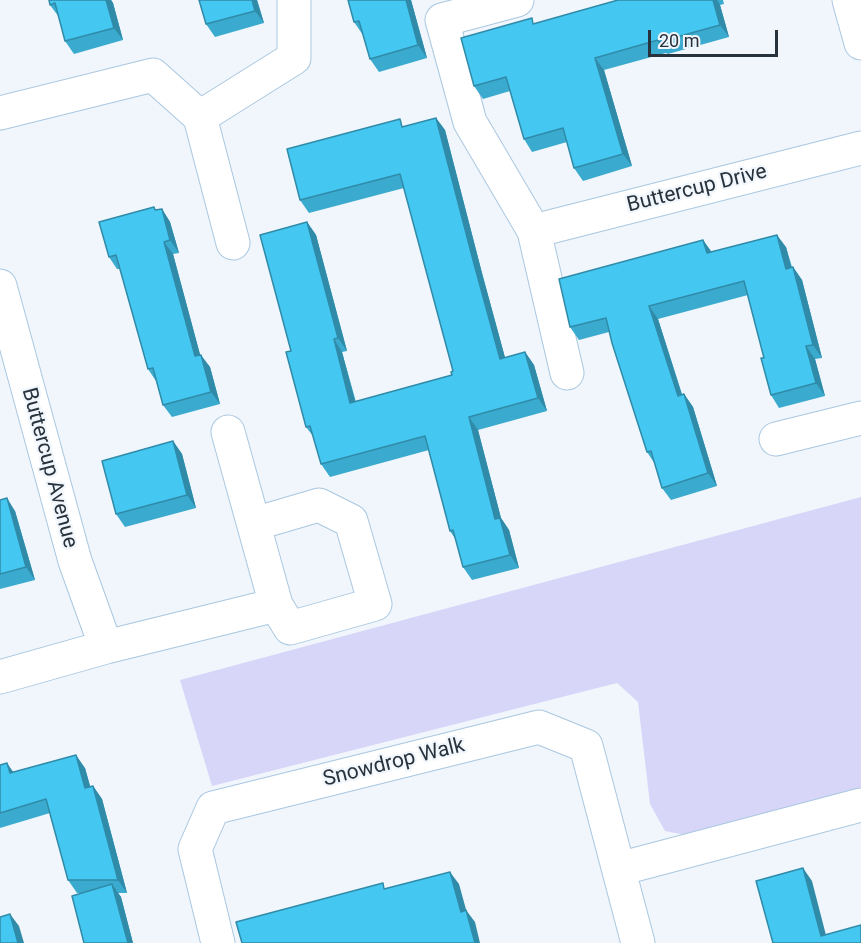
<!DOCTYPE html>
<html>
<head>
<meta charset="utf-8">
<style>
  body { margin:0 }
  #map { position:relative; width:861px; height:943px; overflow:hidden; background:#f0f6fb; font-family:Roboto,sans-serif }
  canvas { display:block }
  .scale { position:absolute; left:648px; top:30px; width:130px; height:27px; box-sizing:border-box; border:3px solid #27323c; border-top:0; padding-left:8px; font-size:18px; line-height:21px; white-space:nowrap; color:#27323c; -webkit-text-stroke:4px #f0f6fb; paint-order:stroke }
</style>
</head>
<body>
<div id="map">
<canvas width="861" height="943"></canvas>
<div class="scale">20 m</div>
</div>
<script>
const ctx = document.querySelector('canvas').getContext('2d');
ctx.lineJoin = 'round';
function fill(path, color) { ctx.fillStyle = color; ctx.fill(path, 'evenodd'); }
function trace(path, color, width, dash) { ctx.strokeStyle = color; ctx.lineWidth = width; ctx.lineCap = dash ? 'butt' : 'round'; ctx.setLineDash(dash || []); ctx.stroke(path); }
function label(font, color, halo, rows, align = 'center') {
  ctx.font = font + ' Roboto,sans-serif'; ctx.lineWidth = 4.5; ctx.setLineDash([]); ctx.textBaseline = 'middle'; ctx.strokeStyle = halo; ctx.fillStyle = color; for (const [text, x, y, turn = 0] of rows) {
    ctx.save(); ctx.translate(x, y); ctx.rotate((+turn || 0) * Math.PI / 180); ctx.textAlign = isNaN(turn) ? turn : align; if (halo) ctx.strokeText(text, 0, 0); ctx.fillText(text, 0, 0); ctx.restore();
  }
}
fill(new Path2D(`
  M861,497V800L711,840L665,831L650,804L638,702L617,683L212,786L180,680Z`), '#d7d6f9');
const street = new Path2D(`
  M517,0L442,20L470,122L534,231L567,373
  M849,0L861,43
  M0,113L153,75L200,117L294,58V0
  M200,117L233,243
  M534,231L861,148
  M0,286L75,561L106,647
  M776,439L861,418
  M254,524L319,505L351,521L375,604L290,628L276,605
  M0,677L106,647L276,605L228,432
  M619,869L861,805
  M218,943L195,849L213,808L539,727L586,746L638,943`);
trace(street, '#aac7e0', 35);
trace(street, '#fff', 33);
fill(new Path2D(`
  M49,0H111L113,3L123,40L74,54L65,41L59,17L50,5Z
  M257,0L264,23L215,37L206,24Z
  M348,0H411L427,58L379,72L370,59L363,35L354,22Z
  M618,0H723L724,4L720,5L729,37L668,54L666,53L604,70L632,166L583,181L574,168L567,142L532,152L524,139L510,91L483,99L474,86L536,24Z
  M436,118L445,130L482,273L505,358L525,352L534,365L547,411L478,430L501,518L509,530L519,568L472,580L463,567L456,540L450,531L429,450L330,477L321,464L313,436L306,427L291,351L307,222L316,235L347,351L342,352L356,402L452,375L453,371L404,188L309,213L300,200L405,126Z
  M162,209L170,222L179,253L173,254L200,355L210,367L220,404L172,417L163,405L156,381L148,369L120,269H117L109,257L156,210Z
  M703,240L711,251L786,247L792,267H793L802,280L822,358L815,359L825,396L779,408L771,395L764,358L748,295L658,319L682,394H684L693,407L717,486L671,500L662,488L655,464L647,452L609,332L579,340L570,327Z
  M173,441L182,454L196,508L125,527L116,514Z
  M0,500L15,511L35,580L0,589Z
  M0,765L14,772L85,768L90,786H93L102,799L127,893H118L121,897L133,943H84L83,893H77L68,880L50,813L0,828Z`), '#3aabcf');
fill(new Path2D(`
  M106,0H111L113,3L123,40L114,28Z
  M252,0H257L264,23L255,11Z
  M406,0H411L427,58L418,45Z
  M713,0H717L720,5L729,37L720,25Z
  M595,58L604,70L632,166L623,154Z
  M436,118L445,130L482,273L509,372L500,359L473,260Z
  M162,209L170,222L179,253L170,240Z
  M307,222L316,235L347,351L338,338Z
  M777,235L786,247L795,282L786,269Z
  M703,240L712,253H707Z
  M164,242L173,254L204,369L195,356Z
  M793,267L802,280L822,358L813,345Z
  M649,306L658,319L686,408L678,396Z
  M334,339L342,352L359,416L350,403Z
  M806,346L815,359L825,396L816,383Z
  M525,352L534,365L547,411L538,398Z
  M201,355L210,367L220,404L211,392Z
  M684,394L693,407L717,486L708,473Z
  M469,417L478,430L501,518L509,530L519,568L510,555L495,519Z
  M173,441L182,454L196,508L187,495Z
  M7,498L15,511L35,580L26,567Z
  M76,755L85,768L94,800L85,788Z
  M7,763L16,776L10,773Z
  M93,786L102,799L127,893L118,880Z
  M803,868L812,881L828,943L821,936Z
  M450,872L459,884L470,924L461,912Z
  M112,884L121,897L133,943H128Z
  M466,910L475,922L480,943H475Z
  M10,914L19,926L24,943H18Z`), '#308ba9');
const building = new Path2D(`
  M49,0H106L114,28L65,41L55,3L50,5Z
  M199,0H252L255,11L206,24Z
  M348,0H406L418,45L370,59L359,21L354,22Z
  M618,0H713L720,25L659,42L658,40L595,58L623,154L574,168L563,128L524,139L506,77L474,86L461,38L532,18L533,24Z
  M436,118L473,260L500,359L525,352L538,398L469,417L495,519L500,518L510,555L463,567L453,530L450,531L425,436L321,464L310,426L306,427L286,352L291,351L260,235L307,222L338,338L334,339L350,403L452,375L451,372L453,371L400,174L300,200L287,149L400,119L402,127Z
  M154,207L155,210L162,209L170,240L164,242L195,356L201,355L211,392L163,405L153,368L148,369L116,255L109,257L99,222Z
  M777,235L786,269L793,267L813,345L806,346L816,383L771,395L761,358H764L744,281L649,306L678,396L684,394L708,473L662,488L651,451L647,452L612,343L606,318L570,327L559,279L703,240L707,253Z
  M173,441L187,495L116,514L102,461Z
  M7,498L26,567L0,574V500Z
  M76,755L85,788L93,786L118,880H68L46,799L0,813V765L7,763L10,773Z
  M803,868L821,936L861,925V943H773L756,881Z
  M450,872L461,912L466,910L475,943H242L236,922L383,883L384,889Z
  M112,884L128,943H84L72,896Z
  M10,914L18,943H0V917Z`);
fill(building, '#44c7f1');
trace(building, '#308ba9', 1.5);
label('21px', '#27323c', '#f0f6fb', [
  ["Buttercup Drive",697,189,-14],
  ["Buttercup Avenue",49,468,75],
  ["Snowdrop Walk",394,763,-14]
]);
</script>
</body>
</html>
